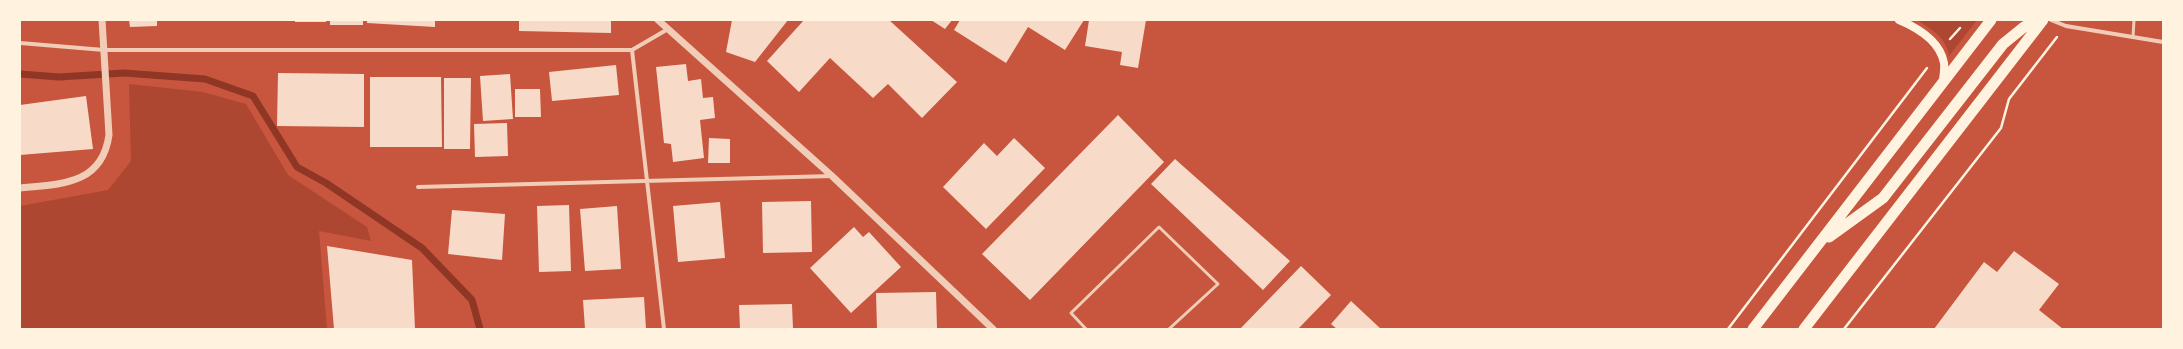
<!DOCTYPE html>
<html>
<head>
<meta charset="utf-8">
<style>
  body { margin:0 }
  #map { position:relative; width:2183px; height:349px; overflow:hidden; background:#c8553d; font-family:"Public Sans",sans-serif }
  canvas { display:block }
  .frame { position:absolute; inset:0; border:21px solid #fff3e0; pointer-events:none }
</style>
</head>
<body>
<div id="map">
<canvas width="2183" height="349"></canvas>
<div class="frame"></div>
</div>
<script>
const ctx = document.querySelector('canvas').getContext('2d');
ctx.lineJoin = 'round';
function fill(path, color) { ctx.fillStyle = color; ctx.fill(path, 'evenodd'); }
function trace(path, color, width, dash) { ctx.strokeStyle = color; ctx.lineWidth = width; ctx.lineCap = dash ? 'butt' : 'round'; ctx.setLineDash(dash || []); ctx.stroke(path); }
fill(new Path2D(`
  M1917,20H1977L1949,56C1947,38 1931,29 1917,20Z
  M129,84L203,92L246,104L288,175L367,227L371,241L319,231L327,329H20V206L108,190L131,161Z`), '#ae4732');
trace(new Path2D(`
  M20,74L59,77L124,73L205,79L253,96L297,167L326,183L422,248L472,300L480,329`), '#8f3625', 7);
fill(new Path2D(`
  M129,20H157V26L130,27Z
  M295,20H326V22H295Z
  M330,20H363V25H330Z
  M367,20H435V27L367,23Z
  M519,20H611V33L519,31Z
  M732,20H788L755,62L726,52Z
  M804,20H889L957,82L922,118L888,84L873,98L830,58L799,92L767,61Z
  M931,20H952L945,29Z
  M960,20H1084L1065,50L1028,27L1006,63L954,30Z
  M1089,20H1146L1138,68L1120,65L1122,52L1085,46Z
  M686,64L688,81L701,79L703,98L713,97L715,118L700,120L704,158L673,162L671,144L664,143L656,67Z
  M616,65L619,95L552,101L549,72Z
  M278,73L364,74V127L277,126Z
  M510,74L513,119L483,121L480,76Z
  M370,77H441L442,147H370Z
  M444,78H471L470,149H444Z
  M515,89H540L541,117H515Z
  M86,96L93,149L20,155V105Z
  M1118,115L1164,162L1030,300L982,254Z
  M507,123L508,156L475,157L474,124Z
  M709,138L730,139V163H708Z
  M1014,138L1045,168L986,229L943,187L984,143L997,156Z
  M1175,159L1290,261L1263,290L1151,184Z
  M811,201L812,252L763,253L762,202Z
  M720,202L725,258L678,262L673,206Z
  M569,205L571,271L539,272L537,206Z
  M617,206L621,269L585,271L580,209Z
  M452,210L505,214L502,260L448,254Z
  M854,227L863,237L869,232L901,267L851,313L810,268Z
  M327,246L412,260L415,329H334Z
  M2014,251L2059,284L2039,310L2063,329H1934L1984,262L1997,272Z
  M1301,266L1331,295L1298,329H1240Z
  M936,292L937,329H877L876,293Z
  M644,297L646,329H585L583,300Z
  M1351,301L1381,329H1337L1331,324Z
  M792,304L793,329H740L739,305Z`), '#f7dbc8');
trace(new Path2D(`
  M1950,39L1960,28
  M1728,329L1927,68
  M1844,329L2001,128L2009,99L2057,37`), '#fff3e0', 2.5);
trace(new Path2D(`
  M2133,37L2134,20
  M1086,329L1071,313L1159,227L1218,284L1169,329`), '#f1ccb7', 3);
trace(new Path2D(`
  M2051,20L2066,26L2163,42
  M20,43L104,50H632L668,29
  M632,50L664,329
  M418,187L832,176`), '#f1ccb7', 4);
trace(new Path2D(`
  M658,20L832,176L993,329
  M20,188C61,184 102,185 109,135L102,20`), '#f1ccb7', 7);
trace(new Path2D(`
  M1899,20C1918,28 1940,41 1944,63C1945,69 1943,76 1943,82`), '#fff3e0', 8);
trace(new Path2D(`
  M1829,237L1883,198L2003,44L2024,27L2037,20
  M1753,329L1991,20
  M1804,329L2043,20`), '#fff3e0', 11);
</script>
</body>
</html>
